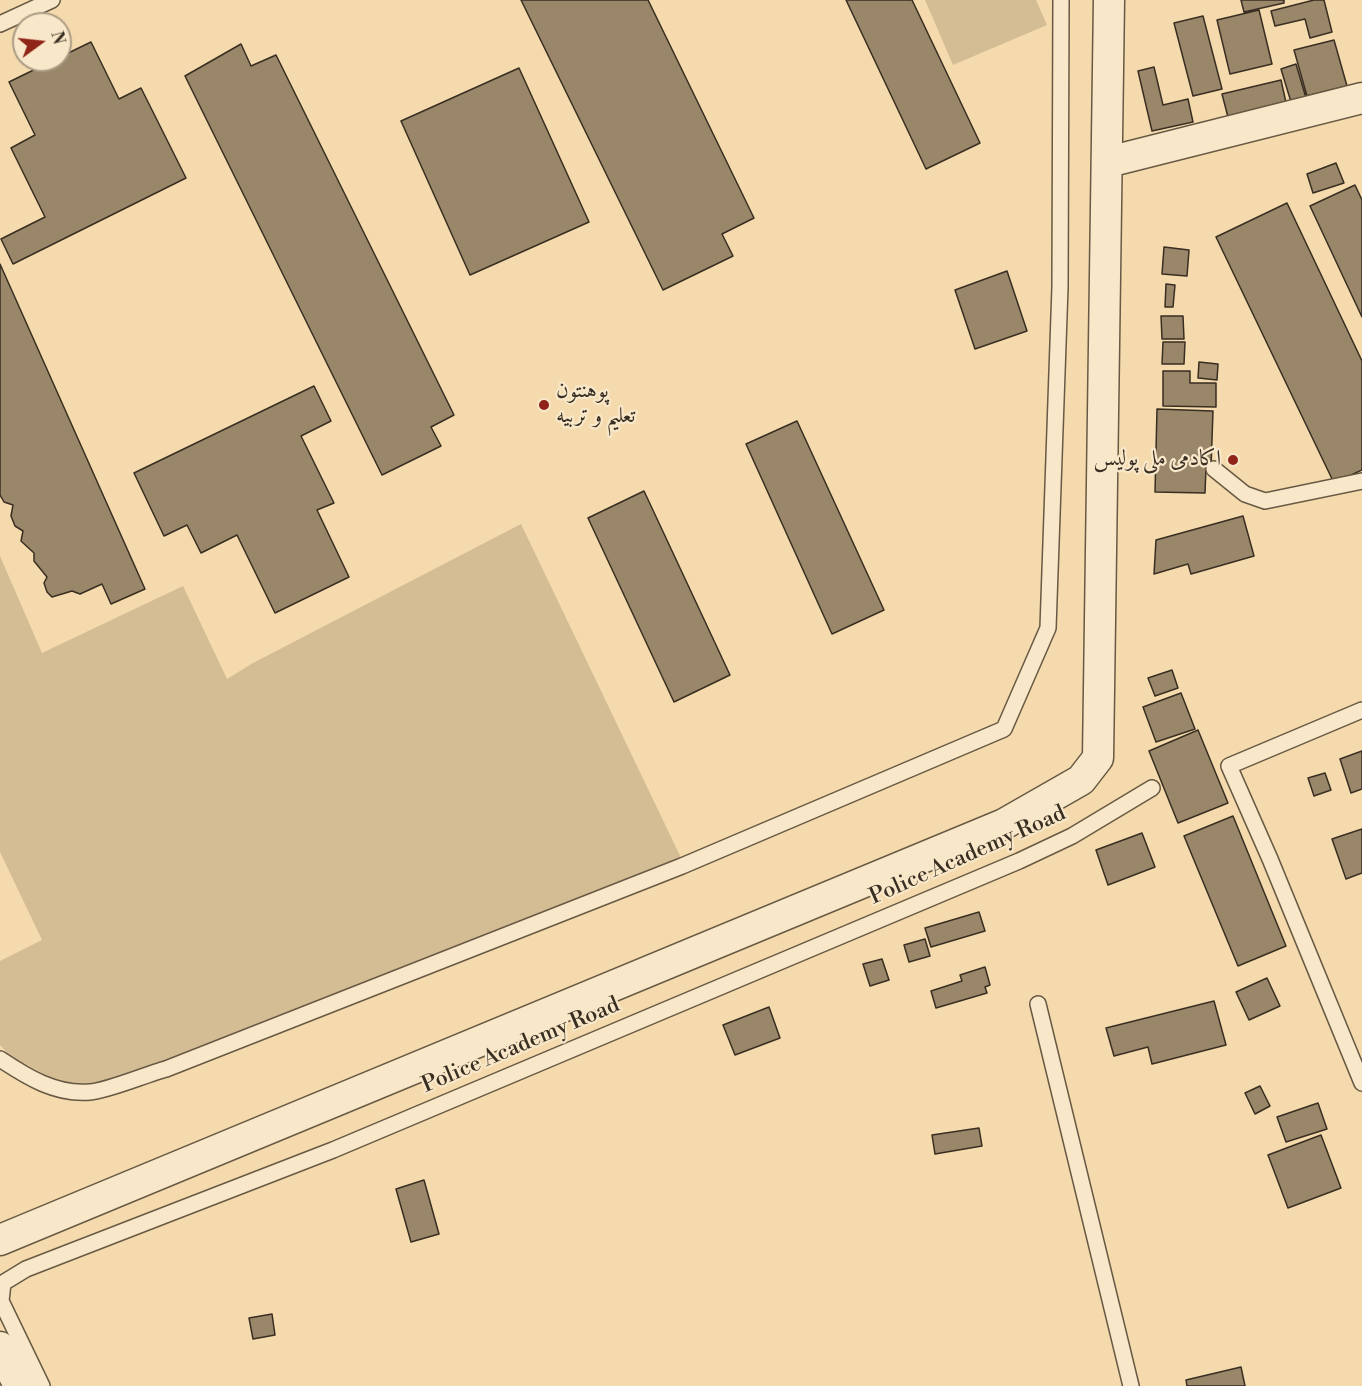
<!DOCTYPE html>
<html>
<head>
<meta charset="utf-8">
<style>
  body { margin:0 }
  #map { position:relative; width:1362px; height:1386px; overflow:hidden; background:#f4daac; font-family:"Libre Bodoni",serif }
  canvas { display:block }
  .north { position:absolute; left:12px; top:12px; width:60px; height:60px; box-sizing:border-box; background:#f8e7c9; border:2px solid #ac9d86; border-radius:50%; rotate:75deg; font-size:16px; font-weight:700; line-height:24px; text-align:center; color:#392e22 }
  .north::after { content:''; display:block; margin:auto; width:21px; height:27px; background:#8f2418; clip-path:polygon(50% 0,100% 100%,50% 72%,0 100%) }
</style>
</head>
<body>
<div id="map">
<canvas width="1362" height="1386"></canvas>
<div class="north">N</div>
</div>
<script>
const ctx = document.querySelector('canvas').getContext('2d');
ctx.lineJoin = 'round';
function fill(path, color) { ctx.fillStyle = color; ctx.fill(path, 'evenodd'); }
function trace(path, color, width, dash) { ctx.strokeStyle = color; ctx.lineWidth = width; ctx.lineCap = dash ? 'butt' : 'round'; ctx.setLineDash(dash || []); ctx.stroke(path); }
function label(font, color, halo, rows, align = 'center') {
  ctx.font = font + ' "Libre Bodoni",Amiri,serif'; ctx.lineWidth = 4.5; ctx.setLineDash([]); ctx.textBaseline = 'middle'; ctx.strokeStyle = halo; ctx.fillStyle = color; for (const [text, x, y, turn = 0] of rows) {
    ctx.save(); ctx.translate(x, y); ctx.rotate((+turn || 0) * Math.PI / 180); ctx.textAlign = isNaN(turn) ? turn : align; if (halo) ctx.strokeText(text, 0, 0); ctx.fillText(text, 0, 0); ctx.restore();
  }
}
fill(new Path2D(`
  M925,0H1036L1047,25L953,65Z
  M521,524L684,864L169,1061L94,1084L59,1082L10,1056L0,1045V961L42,940L0,852V556L42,653L183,586L227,679L253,663Z`), '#d4bd95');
const building = new Path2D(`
  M521,0H648L754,218L722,234L733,256L663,290Z
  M846,0H912L980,143L926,169Z
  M1241,0H1284V3L1244,12Z
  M1314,0H1324L1332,32L1310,38L1305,19L1275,26L1271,11Z
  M1259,10L1272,64L1230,74L1217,20Z
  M1203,16L1222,89L1193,96L1174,23Z
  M1334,40L1347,86L1307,96L1294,50Z
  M91,42L119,99L141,88L186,178L13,264L1,239L45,217L11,148L35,135L9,82L54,60H60V57Z
  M241,44L251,66L276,55L454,415L431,427L441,446L382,475L185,76Z
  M1296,64L1306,98L1291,102L1281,69Z
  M1154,67L1163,105L1188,99L1193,122L1152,131L1138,71Z
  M519,68L589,222L470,275L401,121Z
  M1281,80L1287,107L1229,121L1222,94Z
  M1336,163L1344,183L1313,193L1307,174Z
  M1355,185L1362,200V317L1310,206Z
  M1287,203L1362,361V470L1334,483L1216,237Z
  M1164,247L1189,250L1187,276L1162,274Z
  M0,264L145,589L111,604L102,584L80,594L72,591L52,597L47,592L44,583L47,577L34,561V553L21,541L23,531L15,526L11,516L13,505L4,502L0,495Z
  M1007,271L1027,331L975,349L955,290Z
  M1166,284L1175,285L1173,307H1165Z
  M1161,316H1183L1184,339H1162Z
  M1163,342H1185L1184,364H1162Z
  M1199,362L1218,364L1217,380L1198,378Z
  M1163,371H1190V383H1216V407L1163,406Z
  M314,386L331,421L301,436L334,503L317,510L349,577L275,613L237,535L201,553L187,525L164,536L134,473Z
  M1157,409L1213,411L1211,468H1206L1205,493L1155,492Z
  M797,421L884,610L832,634L746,444Z
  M644,491L730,675L674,702L588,518Z
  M1243,516L1254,556L1191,574L1188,564L1154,574L1156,540Z
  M1172,670L1178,688L1155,696L1148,678Z
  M1181,693L1195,729L1156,742L1143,707Z
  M1198,730L1228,803L1178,823L1149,751Z
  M1362,751V789L1351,793L1340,759Z
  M1325,773L1331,790L1314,796L1308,778Z
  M1233,816L1286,946L1238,966L1184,836Z
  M1362,829V873L1346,879L1332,839Z
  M1142,833L1155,867L1108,885L1096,850Z
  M979,912L985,931L931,947L925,928Z
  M925,939L930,956L909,962L904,945Z
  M882,959L889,980L870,986L863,964Z
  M985,967L990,985L985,987L987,993L936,1008L931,991L962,981L960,975Z
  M1267,978L1280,1006L1249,1020L1236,992Z
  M1214,1001L1226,1045L1152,1064L1148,1047L1114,1056L1106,1028Z
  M769,1007L780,1038L735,1055L723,1025Z
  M1260,1086L1270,1106L1255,1114L1245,1093Z
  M1318,1103L1327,1129L1286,1142L1277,1117Z
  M979,1128L982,1146L935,1154L932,1135Z
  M1321,1135L1341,1188L1288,1208L1268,1155Z
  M424,1180L439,1234L411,1242L396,1189Z
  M272,1314L275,1335L253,1339L249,1318Z
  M1241,1367L1245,1386H1187L1186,1380Z`);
fill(building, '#9a876a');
trace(building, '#392e22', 1.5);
const service = new Path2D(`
  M0,24L52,0
  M1214,469L1245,494L1265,501L1362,481
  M1362,710L1229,766L1270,859L1362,1083
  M1038,1004L1131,1386
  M0,1059C27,1077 56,1095 90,1092C107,1091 147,1074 166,1069L682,866L1004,729L1048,628L1060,287L1061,0
  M42,1386L1,1301L3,1283L26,1269L333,1150L1019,861L1072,836L1152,788`);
const minor = new Path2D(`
  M1108,162L1362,98
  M0,1240L1004,824L1081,780L1098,758L1109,0
  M0,1347L19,1386`);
trace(service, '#685944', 18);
trace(minor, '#685944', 33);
trace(service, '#f8e7c9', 15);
trace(minor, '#f8e7c9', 30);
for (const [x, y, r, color] of [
  [544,405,6,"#8f2418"],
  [1233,460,6,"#8f2418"]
]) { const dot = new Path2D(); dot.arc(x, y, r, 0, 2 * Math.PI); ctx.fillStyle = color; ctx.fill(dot); trace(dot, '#f8e7c9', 2); }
label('22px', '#392e22', '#f8e7c9', [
  ["پوهنتون",556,392],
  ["تعلیم و تربیه",556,417],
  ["اکادمی ملی پولیس",1221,460,"right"]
], 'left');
label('22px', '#392e22', '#f8e7c9', [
  ["Police Academy Road",968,856,-24],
  ["Police Academy Road",521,1046,-23]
]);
</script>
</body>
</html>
